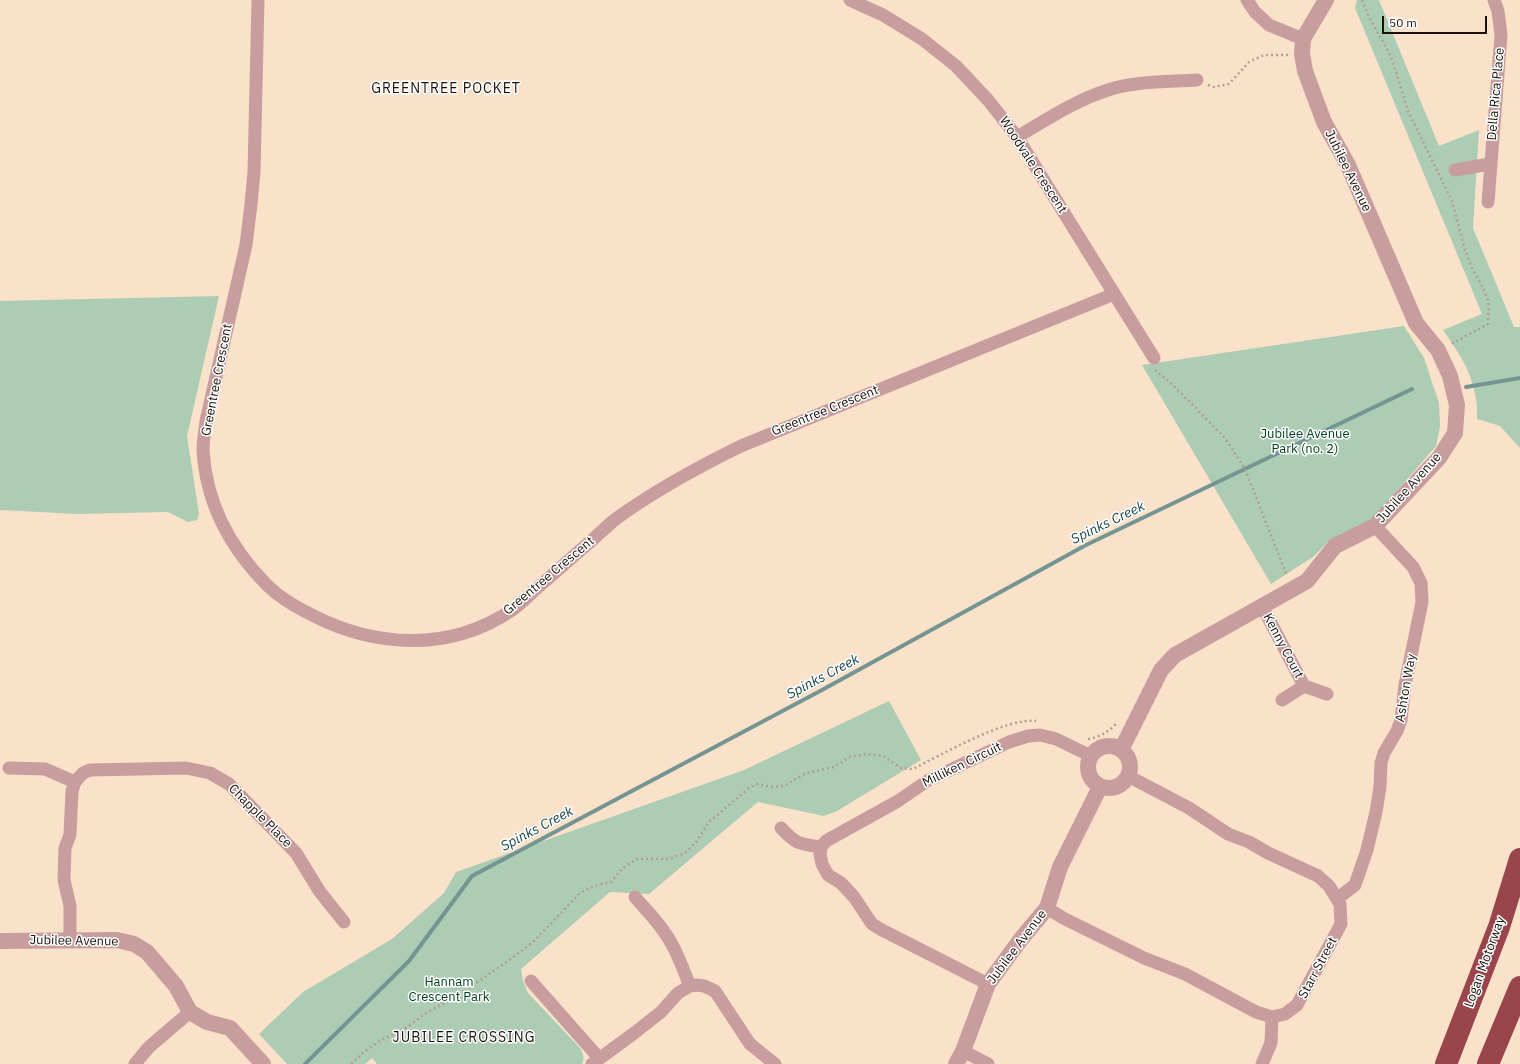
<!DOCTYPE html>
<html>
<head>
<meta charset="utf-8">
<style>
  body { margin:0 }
  #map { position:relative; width:1520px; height:1064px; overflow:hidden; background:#f9e2c9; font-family:"IBM Plex Sans",sans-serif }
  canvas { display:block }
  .scale { position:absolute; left:1382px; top:16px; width:105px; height:18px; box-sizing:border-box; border:2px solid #1a1209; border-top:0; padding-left:5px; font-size:12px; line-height:14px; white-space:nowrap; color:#1a1209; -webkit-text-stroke:3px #fff; paint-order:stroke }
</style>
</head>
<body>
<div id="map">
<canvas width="1520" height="1064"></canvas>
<div class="scale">50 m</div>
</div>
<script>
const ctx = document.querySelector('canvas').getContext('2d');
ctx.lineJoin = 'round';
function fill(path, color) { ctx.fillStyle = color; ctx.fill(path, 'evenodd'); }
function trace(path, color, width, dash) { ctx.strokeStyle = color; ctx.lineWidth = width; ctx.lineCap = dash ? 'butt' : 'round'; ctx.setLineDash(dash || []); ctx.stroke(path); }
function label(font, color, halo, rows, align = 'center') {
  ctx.font = font + ' "IBM Plex Sans",sans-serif'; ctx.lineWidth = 3; ctx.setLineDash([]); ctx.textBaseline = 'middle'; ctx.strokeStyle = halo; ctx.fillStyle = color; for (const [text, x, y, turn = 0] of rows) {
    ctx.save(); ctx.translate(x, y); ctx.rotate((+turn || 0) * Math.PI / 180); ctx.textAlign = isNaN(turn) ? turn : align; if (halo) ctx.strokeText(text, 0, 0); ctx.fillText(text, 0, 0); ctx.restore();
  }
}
fill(new Path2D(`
  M1357,0H1379L1439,146L1479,130L1473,228L1514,327H1520V448L1500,426L1477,419C1477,411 1477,402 1475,394C1471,370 1457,350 1443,330L1482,314L1355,8Z
  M219,296L187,436L199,514L197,520L188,522L168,512L78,514L0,510V301Z
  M1404,326L1424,358L1439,403L1440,426L1436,446L1372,520L1328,542L1313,557L1271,584L1142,365Z
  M889,701L921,760L837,811L824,816L758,802L649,894L610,892L521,969L523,981L528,993L580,1048C583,1054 585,1058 582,1064H377L372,1058L365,1064H287L259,1034L303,992L392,939L444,893L456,872L744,770Z`), '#acccb4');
trace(new Path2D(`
  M1466,387L1520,378
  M305,1064L409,961L472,876L822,690L1086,545L1412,389`), '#749592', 4);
trace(new Path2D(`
  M1362,0L1369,17L1388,51L1393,62L1408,111L1452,201L1465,250L1472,268L1483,288L1489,303L1488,324L1451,344
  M1208,85L1214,87L1229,84L1249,62L1264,55H1289
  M1155,370L1173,385L1225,438L1245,469L1287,576
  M1088,739C1100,737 1108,732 1116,724
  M351,1064L364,1052L381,1040L406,1028L423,1015L460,994L505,963L533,942L580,893L594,886L611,882L623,868L637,859H668L685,853L696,842L709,822L749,788L758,784L772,787L784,786L806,773L834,767L850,757L867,754L883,756L901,768L913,769C941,755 1007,717 1036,721`), '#b19f8b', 2.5, [2, 3]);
trace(new Path2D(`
  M258,0L254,172L251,204L246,245L206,421C205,431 203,441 203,450C206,504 231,549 268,586C280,598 296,607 310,614C375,648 450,652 512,610C521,604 529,595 537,588C555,573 572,557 590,542C599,534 608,525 617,518C656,490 698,467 741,446L1114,294
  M850,0L883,15L922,39L956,66L988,100L1017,137L1154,358
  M1247,0L1255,12L1269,25L1303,39
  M1017,137C1046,120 1076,100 1108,90C1136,81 1167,82 1197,80
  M1455,170L1490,164
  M1488,202L1501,35L1498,11L1494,0
  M1262,606L1304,686
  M1282,700L1304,686L1327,694
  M9,768L45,769L75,782
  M781,828C796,844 799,844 821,847
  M635,897C643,907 652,915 659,925C674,943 681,964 690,986
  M1338,898L1355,885L1367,850L1376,812L1380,787L1381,763L1384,753L1397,731L1401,720L1405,685L1422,602L1421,583L1413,567L1375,526
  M1047,908L1063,918L1144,958L1185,974L1256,1012L1272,1017L1285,1014L1297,1005L1341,924L1340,904L1329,886L1318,876L1268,853L1249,842L1228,834L1189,808L1128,776
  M70,940V906L64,880L65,848L70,835L72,791L75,782L83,773L90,770L186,768L210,773L229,784L296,853L320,892L344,922
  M531,981L599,1058
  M988,984L882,930L872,924L854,897L841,883L828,875L822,864L820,854L821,847L826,841L898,801L927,781L1009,742L1028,736L1040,735L1056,739L1091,756
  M963,1051L988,1064
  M135,1064L149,1047L190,1012
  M592,1064L633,1034L661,1012L678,993L690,986L697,985L704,986L715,991L750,1044L775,1064
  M1262,1064L1271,1043L1272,1017`), '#c89d9d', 13);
trace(new Path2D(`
  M1088 767a21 21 0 1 1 42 0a21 21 0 1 1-42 0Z
  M1121,750L1161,670L1175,655L1307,581L1335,546L1375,526L1439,458L1455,433L1457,405L1450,376L1438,350L1416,323L1348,165L1324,122L1305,71L1302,54L1303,39L1326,0
  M0,941L117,940L134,944L147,952L176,986L190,1012L207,1022L230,1028L263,1064
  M956,1064L963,1051L988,984L1021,939L1047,908L1060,867L1100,787`), '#c89d9d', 16);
trace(new Path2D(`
  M1446,1064L1499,927L1520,859
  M1488,1064L1520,987`), '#9a454b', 22);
label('13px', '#1a1209', '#fff', [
  ["Della Rica Place",1496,94,-85],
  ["Woodvale Crescent",1033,165,57],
  ["Jubilee Avenue",1348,171,64],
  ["Greentree Crescent",217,380,-79],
  ["Greentree Crescent",825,411,-22],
  ["Jubilee Avenue",1409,488,-48],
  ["Greentree Crescent",549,576,-40],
  ["Kenny Court",1283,646,62],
  ["Ashton Way",1406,688,-80],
  ["Milliken Circuit",962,765,-26],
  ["Chapple Place",260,816,45],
  ["Jubilee Avenue",74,941,1],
  ["Jubilee Avenue",1017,947,-53],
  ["Logan Motorway",1485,962,-70],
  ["Starr Street",1318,968,-62]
]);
label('13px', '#02411f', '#fff', [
  ["Jubilee Avenue",1305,434],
  ["Park (no. 2)",1305,449],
  ["Hannam",449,982],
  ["Crescent Park",449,997]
]);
ctx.letterSpacing = '1px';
label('14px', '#1a1209', '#fff', [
  ["GREENTREE POCKET",446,89],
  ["JUBILEE CROSSING",464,1038]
]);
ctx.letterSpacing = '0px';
label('italic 14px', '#184748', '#fff', [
  ["Spinks Creek",1108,523,-26],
  ["Spinks Creek",823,677,-28],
  ["Spinks Creek",537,829,-28]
]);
</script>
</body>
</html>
